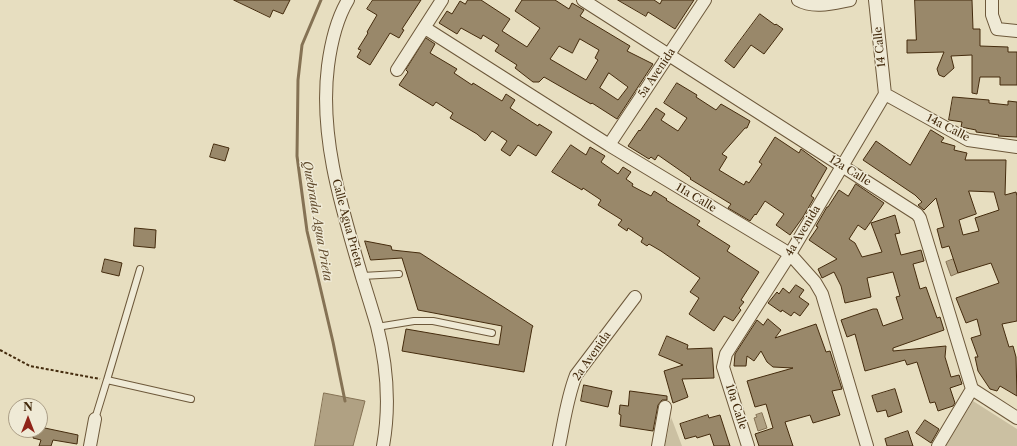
<!DOCTYPE html>
<html>
<head>
<meta charset="utf-8">
<style>
  body { margin:0 }
  #map { position:relative; width:1017px; height:446px; overflow:hidden; background:#e7dec0; font-family:"Libre Caslon Text",serif }
  canvas { display:block }
  .north { position:absolute; left:8px; top:398px; width:40px; height:40px; box-sizing:border-box; background:#efead6; border:1px solid #ab9e86; border-radius:50%; rotate:0deg; font-size:11px; font-weight:700; line-height:16px; text-align:center; color:#442b0d }
  .north::after { content:''; display:block; margin:auto; width:14px; height:18px; background:#8f2418; clip-path:polygon(50% 0,100% 100%,50% 72%,0 100%) }
</style>
</head>
<body>
<div id="map">
<canvas width="1017" height="446"></canvas>
<div class="north">N</div>
</div>
<script>
const ctx = document.querySelector('canvas').getContext('2d');
ctx.lineJoin = 'round';
function fill(path, color) { ctx.fillStyle = color; ctx.fill(path, 'evenodd'); }
function trace(path, color, width, dash) { ctx.strokeStyle = color; ctx.lineWidth = width; ctx.lineCap = dash ? 'butt' : 'round'; ctx.setLineDash(dash || []); ctx.stroke(path); }
function label(font, color, halo, rows, align = 'center') {
  ctx.font = font + ' "Libre Caslon Text",serif'; ctx.lineWidth = 3; ctx.setLineDash([]); ctx.textBaseline = 'middle'; ctx.strokeStyle = halo; ctx.fillStyle = color; for (const [text, x, y, turn = 0] of rows) {
    ctx.save(); ctx.translate(x, y); ctx.rotate((+turn || 0) * Math.PI / 180); ctx.textAlign = isNaN(turn) ? turn : align; if (halo) ctx.strokeText(text, 0, 0); ctx.fillText(text, 0, 0); ctx.restore();
  }
}
fill(new Path2D(`
  M973,401L1017,429V446H946Z
  M671,417L682,446H665Z`), '#cbc0a2');
const water = new Path2D(`
  M954,259L958,273L951,276L946,262Z
  M324,393L365,401L353,446H315Z
  M762,413L767,428L758,431L754,418L757,417L756,415Z`);
fill(water, '#b0a183');
trace(water, '#857254', 1);
trace(new Path2D(`
  M321,0L302,45L298,80L297,156L307,231L333,342L345,401`), '#857254', 3);
const building = new Path2D(`
  M234,0H290L283,14L273,10L270,17Z
  M373,0H421L402,29L404,30L399,38L390,33L370,65L357,57L361,50L358,49L368,33L367,32L377,15L367,9Z
  M468,0H481L510,19L502,31L527,47L540,28L515,11L522,0H555L569,9L572,3L584,10L580,16L630,46L627,51L653,64L617,119L592,103L591,104L544,77L539,82H533L515,68L517,65L495,51L499,45L483,35L481,39L461,28L457,34L439,23L447,11L452,14L460,1L465,4ZM580,39L599,50L595,58L598,60L586,80L550,59L559,46L572,53ZM609,73L628,87L618,100L600,88Z
  M618,0H654L660,4L662,0H694L675,29L648,12L646,16Z
  M915,0H972L973,29H980V46L1008,47V52H1017V85H1000V77H980L977,94L972,93V55L951,56L954,68L944,77L939,75L937,69L944,52L907,53V40H916Z
  M760,14L775,25L776,24L783,29L764,54L751,45L734,68L725,61Z
  M426,38L435,44L430,53L457,69L454,73L472,85L473,83L502,101L506,94L515,100L510,108L538,126L539,124L552,132L536,156L518,145L510,156L501,150L507,141L492,131L485,141L477,134L450,118L453,113L436,102L433,106L399,85L408,72L406,70Z
  M677,83L697,95L696,97L716,110L721,104L750,121L747,128H745L722,154L727,157L719,170L744,185L746,181L749,183L762,164L759,162L775,137L799,153L801,149L827,168L811,196L814,198L803,217L790,235L776,225L784,214L765,201L756,215L755,214L750,221L728,208L731,204L690,179L691,178L658,155L655,160L651,157L649,159L628,146L639,130L640,131L656,108L665,114L661,120L678,131L687,118L664,103Z
  M953,97L989,100V103L1008,105V101L1017,102V137L998,136L999,135L976,132V130L961,127L962,122L949,120Z
  M931,130L944,138L941,142L955,146L954,150L967,153L965,160H1006L1005,195L1016,192L1017,196V321L1002,324L1009,347L1013,346L1016,357L1017,396L1000,386L997,391L990,389L978,371L975,357H978L971,338L981,335L977,319L966,323L956,298L999,283L991,263L958,273L949,246L942,248L937,229L944,227L936,198L924,210L918,205L922,202L915,195L863,160L876,141L910,165ZM969,191L994,192L999,210L975,218L979,231L963,235L959,220L976,214Z
  M214,144L229,148L225,161L210,157Z
  M571,145L586,155L590,147L605,156L601,162L618,174L623,167L631,172L626,179L633,184L632,186L651,196L654,191L667,199L666,200L700,221L697,225L730,246L727,251L759,272L741,300L744,302L739,308L741,310L733,321L724,316L714,331L689,314L699,298L690,292L700,278L661,251L649,244L647,246L641,242L643,238L628,228L627,231L618,225L622,220L598,205L601,200L583,188L582,190L552,172Z
  M856,184L884,203L865,230L858,225L849,239L855,243L862,257L882,252L871,223L895,215L900,233L895,234L901,255L921,250L924,261L913,264L920,289L926,287L937,318L940,317L944,330L893,348V351L946,346L945,357L951,377L959,375L962,384L950,388L955,403L953,406L938,411L935,402L930,403L917,362L907,365L905,360L865,371L855,334L847,337L841,320L873,309H877L883,326L903,319L896,297L900,296L893,272L867,278L871,297L845,303L841,286L834,272L822,278L818,269L837,259L809,240L818,227L816,226L827,207H828L839,190L848,196Z
  M135,228L156,230L155,248L134,246Z
  M365,241L391,246L392,250L420,253L533,326L532,328L524,372L402,351L406,329L499,345L502,326L418,310L402,258L371,260Z
  M105,259L122,263L119,276L102,272Z
  M796,285L804,290L799,297L809,304L800,316L794,312L791,316L782,310L781,312L768,303L777,292L779,294L783,288L789,293Z
  M768,319L781,330L775,338L816,324L826,352L830,351L842,389L832,391L840,415L813,423L810,415L785,422L793,446H759L755,434L773,428L766,404L755,407L747,381L793,368L773,367L767,362L761,351L754,361L747,356L746,366H734L735,354L757,320L763,325Z
  M667,336L688,345L687,349L712,348L714,378L682,379L688,397L673,403L664,371L683,365L659,355Z
  M584,385L612,391L608,407L581,401Z
  M895,389L902,412L888,417L886,410L877,412L872,396Z
  M630,391L667,396V400H662L658,405L653,431L620,426L621,415L619,414L620,405L628,406Z
  M708,415L709,418L720,415L730,446H714L710,434L697,438L696,436L685,439L680,424Z
  M925,420L939,429L931,443L916,433Z
  M40,427L78,435L77,444L53,440L51,446H39L41,440L33,438L34,430H40Z
  M908,431L913,446H887L885,439Z`);
fill(building, '#99886a');
trace(building, '#442b0d', 1);
const service = new Path2D(`
  M362,276L399,274
  M377,327L414,321H433L492,333
  M107,380L140,269
  M95,419L107,380L191,399`);
const minor = new Path2D(`
  M348,0C336,20 331,43 328,66C319,137 342,209 362,277C367,293 372,309 377,326C387,365 390,407 383,446
  M583,0L917,214L920,218L972,389L1017,418
  M798,0C814,9 834,3 850,0
  M875,0L885,94
  M992,0V15L997,29L1017,31
  M425,28L609,145L790,254L815,282L822,294L867,446
  M397,70L442,0
  M885,94L968,140L1017,147
  M609,145L705,0
  M90,446L95,419
  M559,446C564,422 567,398 576,375L635,297
  M658,446L665,407
  M748,446L723,367L726,354L790,254L885,94
  M938,446L972,389`);
trace(service, '#6d583a', 8);
trace(minor, '#6d583a', 14);
trace(new Path2D(`
  M0,350L30,366L100,379`), '#442b0d', 2, [3, 2]);
trace(service, '#efead6', 6);
trace(minor, '#efead6', 12);
label('11px', '#442b0d', '#efead6', [
  ["14 Calle",880,47,-96],
  ["5a Avenida",657,73,-56],
  ["14a Calle",948,128,27],
  ["12a Calle",850,171,32],
  ["11a Calle",696,198,31],
  ["Calle Agua Prieta",347,223,75],
  ["4a Avenida",803,231,-59],
  ["2a Avenida",592,356,-55],
  ["10a Calle",736,407,72]
]);
label('italic 12px', '#644e30', '#efead6', [
  ["Quebrada Agua Prieta",317,221,80]
]);
</script>
</body>
</html>
